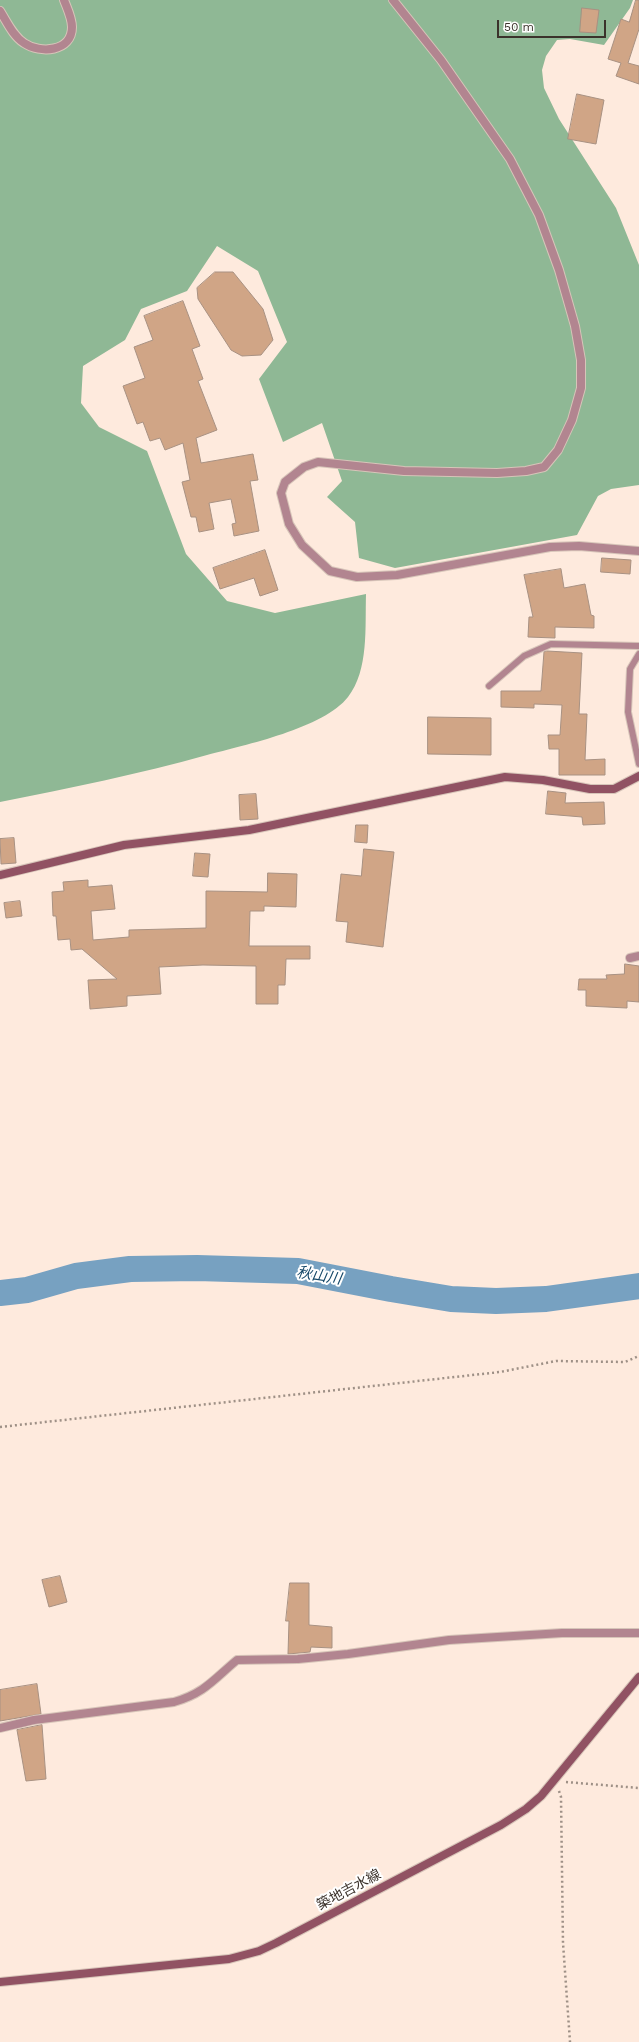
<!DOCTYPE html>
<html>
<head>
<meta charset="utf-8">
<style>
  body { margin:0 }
  #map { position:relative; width:639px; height:2042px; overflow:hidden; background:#feeadd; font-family:"Work Sans",sans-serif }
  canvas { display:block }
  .scale { position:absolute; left:497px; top:20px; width:109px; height:18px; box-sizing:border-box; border:2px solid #3b322b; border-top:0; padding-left:5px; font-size:12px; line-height:14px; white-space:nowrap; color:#3b322b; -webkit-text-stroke:3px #fff; paint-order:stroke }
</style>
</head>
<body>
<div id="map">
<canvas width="639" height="2042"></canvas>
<div class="scale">50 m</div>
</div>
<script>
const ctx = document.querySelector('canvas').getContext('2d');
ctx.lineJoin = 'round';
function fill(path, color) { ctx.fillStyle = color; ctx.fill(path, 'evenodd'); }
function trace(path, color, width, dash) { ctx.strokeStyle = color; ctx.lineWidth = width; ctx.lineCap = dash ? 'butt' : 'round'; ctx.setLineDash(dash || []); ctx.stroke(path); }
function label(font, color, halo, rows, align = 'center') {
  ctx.font = font + ' "Work Sans","Noto Sans JP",sans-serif'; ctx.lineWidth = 4; ctx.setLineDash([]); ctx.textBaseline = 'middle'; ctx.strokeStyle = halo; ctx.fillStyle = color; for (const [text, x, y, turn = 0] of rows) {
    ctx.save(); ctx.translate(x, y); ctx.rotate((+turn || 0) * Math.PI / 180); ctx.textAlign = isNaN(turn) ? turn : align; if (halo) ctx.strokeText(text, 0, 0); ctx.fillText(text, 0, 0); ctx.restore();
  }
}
fill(new Path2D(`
  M0,0H633L630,8L604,45L570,39L557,40L546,56L542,70L544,88L559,119L616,208L639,265V485L611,489L598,496L577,535L395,568L359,558L355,522L327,497L342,481L322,423L283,442L259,379L287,342L258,271L217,246L187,291L141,309L125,340L83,366L81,403L99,427L147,451L186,554L227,601L275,613L366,594C365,627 369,670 348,697C324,728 245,745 207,755C139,774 70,788 0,802Z`), '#8fb895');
trace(new Path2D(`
  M0,1293L27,1290L76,1276L130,1269L197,1268L298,1271L391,1289L451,1299L496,1301L546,1299L639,1286`), '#77a1c1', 26);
const building = new Path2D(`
  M636,0H639V29L628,63L639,66V84L616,76L621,63L608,59L621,19L629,22Z
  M582,8L599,10L596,33L580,32Z
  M577,94L604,100L596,144L568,139Z
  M215,272H233L263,309L273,340L261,355L242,356L231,350L198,299L197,288Z
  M183,301L200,346L192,349L203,379L198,381L217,430L196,438L201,463L253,454L258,480L250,481L259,531L234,536L232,524L236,523L231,499L209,503L214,529L199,532L196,517H191L182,482L190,480L183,443L165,450L160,438L150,441L143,422L137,424L123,386L145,378L134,347L153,340L144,316Z
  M265,550L278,590L260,596L254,578L220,589L213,568Z
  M602,558L631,560L630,574L601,572Z
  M561,569L564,588L585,584L591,615L594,616V628L555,627V638L528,637L529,617H533L524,575Z
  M547,651L582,653L579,714H587L585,760L605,759V775H559V749H549L548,735H560L562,705L534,704V708L501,707V691H541L544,652Z
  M428,717L491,718V755L428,754Z
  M548,791L566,793L565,803L604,802L605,824L583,825L582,817L546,814Z
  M256,794L258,819L240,820L239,795Z
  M356,825H368L367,843L355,842Z
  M14,838L16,863L1,864L0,839Z
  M364,849L394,852L383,947L346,942L348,922L336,921L341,874L361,876Z
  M195,853L210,854L208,877L193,876Z
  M268,873L297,874L296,907L264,906V911H250L249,946H310V959H286L285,985H278V1004H256V966L203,965L159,967L161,994L127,996V1006L90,1009L88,980L117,979L82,949L71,950L70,939L58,940L56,916H53L52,892L64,891L63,882L88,880V887L112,885L115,909L91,911L93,940L129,937V930L206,928V891L267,892Z
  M20,901L22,916L6,918L4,903Z
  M625,964L639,966V1002L627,1001V1008L586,1006V990H578L579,979H607L606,975L624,974Z
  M60,1576L67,1602L49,1607L42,1580Z
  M290,1583H309V1625L332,1627V1648L311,1647L310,1652L288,1654L289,1621H286Z
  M37,1684L41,1714L0,1721V1690Z
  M42,1725L46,1779L26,1781L17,1730Z`);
fill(building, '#d0a586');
trace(building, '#a89182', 1);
const lane = new Path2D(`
  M639,654L630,669L628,712L639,764
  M489,686L524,656L551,644L639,646`);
const street = new Path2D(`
  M393,0L441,60L510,159L539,215L559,270L575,326L581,360V388L572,420L558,450L544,467L526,471L497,473L404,471L318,462L304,467L285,482L281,493L289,524L302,545L330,571L357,577L397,575L550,547L579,546L639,551
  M0,11C7,22 13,36 24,43C40,54 72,52 72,27C72,18 67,8 64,0
  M630,958L639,956
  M0,1728L34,1720L174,1702C205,1693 214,1679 237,1660L298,1659L348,1654L449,1640L562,1633H639`);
const secondary = new Path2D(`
  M0,875L124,845L249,830L505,777L543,780L590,789H614L639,776
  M0,1982L229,1959L259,1951L276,1943L501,1825L526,1809L541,1796L639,1677`);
trace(lane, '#d7c5b9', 8);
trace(street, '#d7c5b9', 10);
trace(secondary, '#d7c5b9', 10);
trace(new Path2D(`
  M0,1427L500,1372L556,1361L625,1362L639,1356
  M566,1782L639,1788
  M559,1791L561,1797L563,1943L570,2042`), '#9e9086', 2.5, [2, 3]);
trace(lane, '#b28590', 6);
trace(street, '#b28590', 8);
trace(secondary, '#915263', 8);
label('14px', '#3b322b', '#fff', [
  ["築地吉水線",349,1890,-28]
]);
label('italic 15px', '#144768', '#fff', [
  ["秋山川",319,1276,9]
]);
</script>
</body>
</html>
